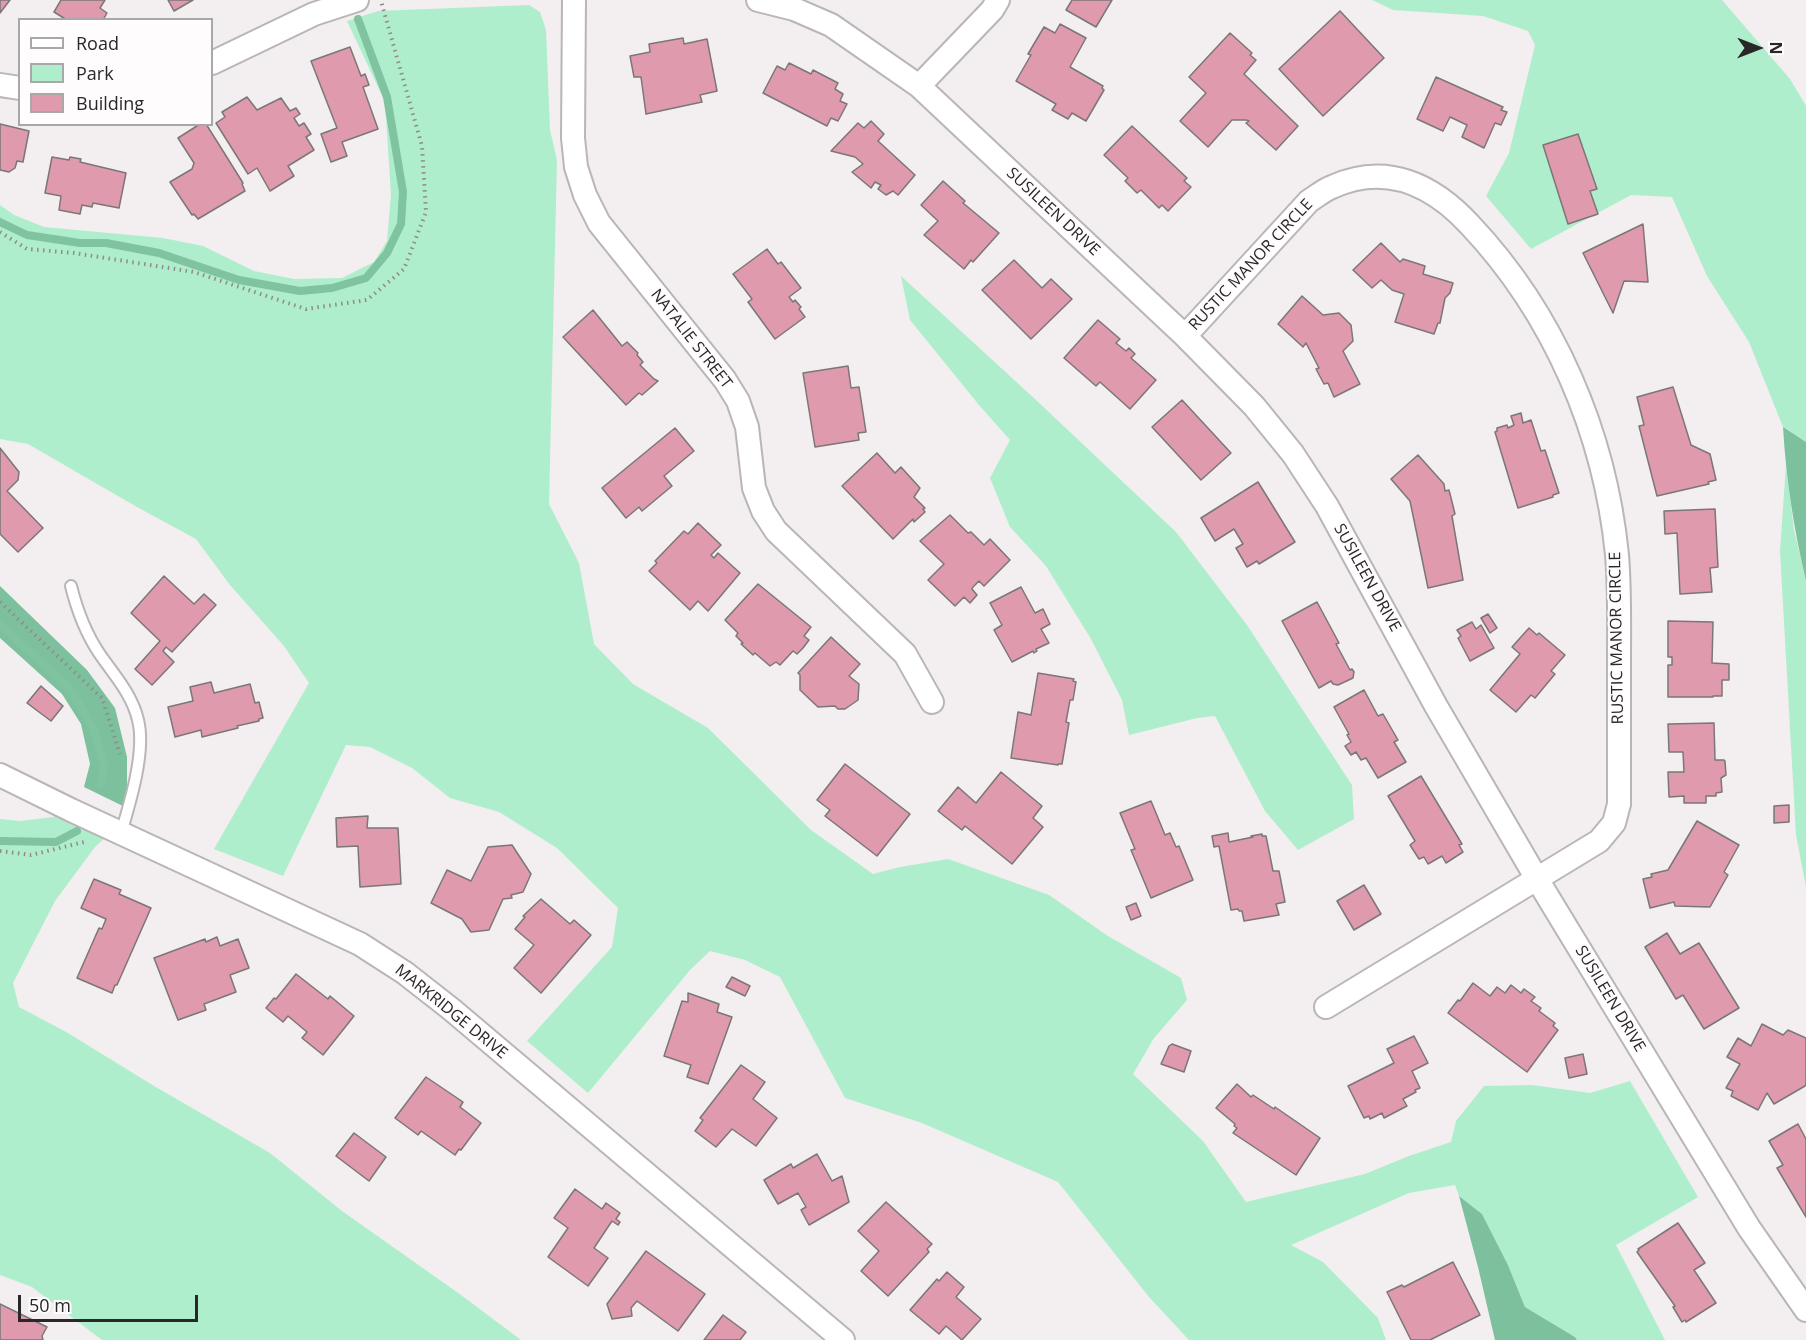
<!DOCTYPE html>
<html>
<head>
<meta charset="utf-8">
<style>
  body { margin:0 }
  #map { position:relative; width:1806px; height:1340px; overflow:hidden; background:#f3eeef; font-family:"Open Sans",sans-serif }
  canvas { display:block }
  .legend { position:absolute; left:18px; top:18px; width:195px; height:108px; box-sizing:border-box; background:#fffcfd; border:2px solid #a9a7a8; margin:0; padding:8px 10px; list-style:none; font-size:18px; color:#292728 }
  .legend li { display:flex; align-items:center; gap:12px; height:30px }
  .legend b { width:30px; border:2px solid #a9a7a8 }
  .north { position:absolute; left:1728px; top:18px; width:60px; height:60px; -webkit-text-stroke:4px #fffcfd; paint-order:stroke; rotate:90deg; font-size:16px; font-weight:700; line-height:24px; text-align:center; color:#292728 }
  .north::after { content:''; display:block; margin:auto; width:21px; height:27px; background:#292728; clip-path:polygon(50% 0,100% 100%,50% 72%,0 100%) }
  .scale { position:absolute; left:18px; top:1295px; width:180px; height:27px; box-sizing:border-box; border:3px solid #292728; border-top:0; padding-left:8px; font-size:18px; line-height:21px; white-space:nowrap; color:#292728; -webkit-text-stroke:4px #fffcfd; paint-order:stroke }
</style>
</head>
<body>
<div id="map">
<canvas width="1806" height="1340"></canvas>
<ul class="legend">
<li><b style="height:8px;background:#fff"></b>Road</li>
<li><b style="height:16px;background:#afeecc"></b>Park</li>
<li><b style="height:16px;background:#df9aad"></b>Building</li>
</ul>
<div class="north">N</div>
<div class="scale">50 m</div>
</div>
<script>
const ctx = document.querySelector('canvas').getContext('2d');
ctx.lineJoin = 'round';
function fill(path, color) { ctx.fillStyle = color; ctx.fill(path, 'evenodd'); }
function trace(path, color, width, dash) { ctx.strokeStyle = color; ctx.lineWidth = width; ctx.lineCap = dash ? 'butt' : 'round'; ctx.setLineDash(dash || []); ctx.stroke(path); }
function label(font, color, halo, rows, align = 'center') {
  ctx.font = font + ' "Open Sans",sans-serif'; ctx.lineWidth = 4.5; ctx.setLineDash([]); ctx.textBaseline = 'middle'; ctx.strokeStyle = halo; ctx.fillStyle = color; for (const [text, x, y, turn = 0] of rows) {
    ctx.save(); ctx.translate(x, y); ctx.rotate((+turn || 0) * Math.PI / 180); ctx.textAlign = isNaN(turn) ? turn : align; if (halo) ctx.strokeText(text, 0, 0); ctx.fillText(text, 0, 0); ctx.restore();
  }
}
fill(new Path2D(`
  M1372,0H1722L1790,79L1806,106V442L1783,427L1749,342L1707,276L1672,197L1631,195L1531,249L1486,196L1509,153L1535,45L1528,31L1483,16L1393,10Z
  M529,5L540,12L546,30L550,130L557,160L549,504L579,563L594,644L633,684L708,728L811,830L873,874L900,867L948,859L1049,895L1108,936L1181,978L1187,1000L1154,1038L1133,1074L1203,1141L1246,1202L1365,1174L1409,1156L1451,1142L1456,1121L1484,1086L1532,1085L1590,1093L1630,1081L1698,1197L1616,1245L1665,1340H1577L1575,1337L1525,1307L1508,1265L1482,1214L1459,1196L1455,1185L1409,1193L1291,1245L1323,1262L1378,1318L1386,1340H1189L1149,1297L1058,1182L922,1123L845,1098L780,977L745,960L710,951L690,970L588,1093L527,1041L612,947L618,908L557,848L499,812L450,798L412,768L370,747L346,745L283,876L214,849L309,683L284,646L230,585L196,539L137,507L28,444L0,439V205L14,215L44,227L163,238L203,246L254,271L294,279L342,278L374,262L387,241L391,195L385,102L347,21L378,11Z
  M901,276L1036,400L1176,532L1247,625L1352,785L1354,819L1298,850L1265,811L1215,716L1197,718L1129,735L1122,700L1091,639L1046,566L1010,527L990,478L1010,440L979,405L910,320Z
  M1786,465L1794,530L1806,581V887L1796,835L1780,551Z
  M61,816L106,837L95,847L55,901L13,983L19,1007L68,1033L154,1086L270,1153L342,1211L461,1295L521,1340H102L32,1287L0,1275V819L20,821Z`), '#afeecc');
fill(new Path2D(`
  M1783,427L1806,442V581C1794,530 1786,479 1783,427Z
  M0,586L87,670L115,708L127,757V808L84,787L90,764L81,724L62,694L0,638Z
  M1459,1196L1482,1214L1508,1265L1525,1307L1575,1337L1577,1340H1495L1478,1267Z`), '#7dc09d');
trace(new Path2D(`
  M0,222L27,235L80,243H106L159,253L239,280L300,291L332,288L366,278L387,253L401,224L403,192L387,97L358,19
  M0,625L70,688L94,730L104,765L101,785
  M0,841L56,842L77,831`), '#80c3a0', 8);
const building = new Path2D(`
  M0,0H10L0,13Z
  M61,0H105L100,8L107,13L103,20H67L54,12Z
  M168,0H193L174,11Z
  M1072,0H1112L1096,27L1066,10Z
  M1340,11L1384,58L1323,116L1279,69Z
  M1060,24L1086,38L1070,67L1103,86L1102,88L1104,90L1086,121L1072,113L1068,119L1052,110L1056,104L1016,81L1031,55L1028,54L1044,27L1055,33Z
  M1230,33L1252,53L1250,55L1256,60L1244,74L1298,126L1276,150L1246,123L1249,121L1246,120H1232L1208,147L1180,121L1206,93L1189,77Z
  M683,38L684,44L707,39L717,91L700,95L702,102L646,114L641,77H634L630,56L650,52L649,44Z
  M350,47L361,76L365,74L369,85L363,87L378,129L342,142L347,156L331,162L321,134L337,128L311,61Z
  M789,63L811,74L813,70L838,83L835,89L843,94L840,101L847,104L838,121L831,118L827,126L763,93L777,66L785,70Z
  M1436,77L1503,107L1501,110L1507,112L1501,125L1495,123L1484,148L1462,137L1467,125L1450,117L1443,131L1417,119Z
  M247,97L257,110L281,98L290,111L296,108L300,114L294,118L299,126L304,123L311,134L306,137L314,150L288,166L294,176L270,191L257,168L248,174L216,123L225,117L222,112Z
  M871,121L884,134L878,141L915,175L898,195L893,191L886,195L878,189L881,185L875,182L871,188L852,172L863,164L855,157L831,151L858,123L864,128Z
  M0,124L29,131L23,162L17,161L15,168L9,172L0,170Z
  M200,124H206L218,143L243,183L242,184L245,191L198,219L194,214L192,215L170,182L192,169L194,163L178,138Z
  M1132,126L1187,178L1184,181L1191,187L1168,211L1162,205L1159,208L1141,190L1137,193L1125,181L1128,178L1104,155Z
  M1578,134L1597,189L1590,191L1598,214L1568,224L1543,145Z
  M52,157L69,160L70,157L81,159L80,162L126,173L119,208L93,203L92,207L82,205L80,214L59,210L61,196L45,193Z
  M943,181L965,201L963,203L999,233L973,262L971,260L964,269L924,235L938,221L921,205Z
  M1643,224L1648,282L1624,281L1613,313L1583,253Z
  M1381,243L1400,262L1403,259L1425,266L1423,274L1453,283L1450,293L1445,298L1440,323H1438L1434,334L1395,322L1404,294L1392,290L1381,280L1372,288L1353,270Z
  M767,249L778,264L781,262L801,288L789,297L793,302L795,300L801,307L799,309L805,317L775,339L748,302L752,299L733,274Z
  M1014,260L1042,288L1051,279L1072,299L1031,339L982,290Z
  M1302,296L1323,315L1339,313L1351,325L1353,341L1343,351L1360,384L1334,397L1328,383L1324,384L1316,369L1319,368L1306,343L1303,347L1278,324Z
  M593,310L622,346L627,342L638,353L637,355L643,362L640,365L654,379L658,381L642,395L639,393L626,405L563,337Z
  M1098,320L1120,339L1116,343L1126,351L1129,348L1135,354L1131,358L1156,380L1130,409L1100,382L1096,386L1064,358Z
  M848,366L851,388L859,387L866,432L858,433L859,440L815,447L803,373Z
  M1673,387L1691,445L1710,454L1716,480L1708,482L1709,484L1657,496L1639,426L1644,425L1637,397Z
  M1182,400L1231,453L1201,480L1152,427Z
  M1521,413L1523,423L1531,420L1541,451L1545,450L1559,493L1553,495V497L1518,508L1495,432L1497,431V428L1507,425L1508,428L1514,425L1511,416Z
  M675,428L694,451L664,476L672,486L642,511L639,507L626,518L602,488Z
  M0,448L19,472L18,480L7,491L43,528L18,552L0,534Z
  M877,453L895,473L901,467L920,488L914,497L925,508L923,509L925,512L914,522L913,519L893,539L842,486Z
  M1418,455L1444,484L1445,491L1449,490L1455,514L1452,516L1463,580L1428,588L1410,501L1391,479Z
  M1258,482L1295,542L1259,564L1257,561L1247,567L1236,548L1243,544L1234,529L1215,541L1201,518Z
  M1715,509L1718,567L1710,568L1712,592L1680,594L1677,533L1665,534L1664,511Z
  M950,515L968,533L971,532L984,545L990,539L1010,560L984,586L979,581L973,587L972,589L977,595L970,603L964,597L955,606L928,580L944,564L920,541Z
  M698,523L721,545L711,555L714,558L718,553L740,573L708,611L698,601L690,610L649,571L657,563L655,561L684,531L688,534Z
  M164,576L194,604L204,594L216,605L172,652L166,647L163,651L174,662L152,685L135,669L160,641L131,613Z
  M758,584L811,627L804,636L809,640L803,648L797,654L793,651L780,665L776,662L770,666L755,653L753,655L741,644L743,643L736,636L738,633L725,620Z
  M1021,587L1035,613L1043,609L1050,624L1041,629L1049,643L1036,649L1037,651L1034,653L1033,651L1012,662L994,630L1002,625L990,603Z
  M1317,602L1339,643L1336,644L1350,670L1352,669L1354,672L1353,678L1338,685L1333,684L1331,681L1319,688L1282,621Z
  M1488,614L1497,628L1490,633L1481,618Z
  M1668,621L1713,622L1712,663L1729,664V680H1722V696H1713V697H1668V665H1672V657H1668Z
  M1472,622L1476,629L1481,625L1494,648L1470,661L1458,638L1461,636L1457,630Z
  M1529,628L1537,635L1539,633L1565,655L1551,671L1555,674L1535,698L1531,695L1516,712L1490,690L1520,654L1512,647Z
  M831,637L860,664L849,676L859,684L858,700L845,709H838L835,706L818,707L800,690V675L798,673Z
  M1038,673L1074,679L1073,681L1076,682L1073,700H1070L1066,722L1069,723L1062,764H1058V765L1011,758L1018,712L1031,715Z
  M211,682L214,693L250,684L255,703L259,702L263,718L259,719V721L237,726L238,728L202,737L201,730L175,737L168,707L193,701L190,687Z
  M41,686L63,706L51,721L27,703Z
  M1364,690L1378,716L1383,714L1398,740L1394,742L1406,762L1378,778L1366,758L1361,760L1356,752L1351,755L1345,746L1351,742L1347,735L1349,734L1334,707Z
  M1714,723L1715,760H1724L1725,761L1726,775L1721,778L1722,792L1716,793V796H1706V803H1684V796L1669,797L1668,772H1684L1683,752H1669L1668,724Z
  M845,764L910,814L877,856L825,816L830,810L817,800Z
  M1001,772L1042,806L1033,818L1043,827L1012,864L965,826L962,830L938,811L958,787L976,803Z
  M1421,776L1462,844L1459,845L1463,852L1446,863L1442,856L1428,864L1424,857L1419,859L1410,845L1415,841L1388,796Z
  M1151,801L1165,835L1170,833L1176,847L1179,846L1193,880L1151,898L1131,850L1135,849L1120,813Z
  M1789,805V822L1774,823V806Z
  M368,816L367,828H398L401,884L360,887L358,846L337,847L336,818Z
  M1697,821L1739,845L1724,872L1728,875L1710,907L1675,906L1674,902L1650,908L1643,879L1652,877L1651,874L1668,870Z
  M1228,833L1229,842L1253,837L1251,836L1262,834V836H1266L1273,871H1279L1285,902L1276,904L1279,915L1244,921L1242,911H1239L1238,909L1231,910L1219,846L1214,847L1212,836Z
  M512,845L531,874L523,892L511,895L512,898L503,899L489,930L471,932L462,919L431,903L447,870L471,881L488,847Z
  M94,879L121,890L119,894L151,908L117,985H115L112,993L77,978L99,928L102,929L106,919L81,908Z
  M1364,885L1381,914L1354,930L1337,901Z
  M541,899L570,924L574,920L591,935L541,993L514,968L534,945L515,929L525,917L523,916Z
  M1136,903L1141,916L1131,920L1126,907Z
  M1667,933L1680,954L1699,943L1739,1008L1704,1029L1683,995L1676,999L1645,947Z
  M217,937L220,946L238,939L249,968L230,975L236,992L204,1004L206,1010L178,1020L154,958L205,939L206,942Z
  M296,974L328,999L330,996L354,1016L323,1055L302,1038L307,1032L288,1016L283,1022L266,1008L274,998L276,999Z
  M732,977L750,986L745,996L726,987Z
  M1473,983L1490,996L1497,987L1505,993L1511,985L1521,993L1524,989L1535,997L1531,1001L1541,1008L1539,1011L1555,1023L1553,1026L1558,1030L1527,1072L1448,1013L1458,1000L1460,1001Z
  M688,993L719,1004L717,1012L732,1017L708,1084L687,1077L691,1065L664,1056L682,1001L688,1002Z
  M1762,1024L1783,1035L1788,1030L1806,1038V1084L1805,1086L1774,1104L1767,1093L1758,1110L1731,1096L1733,1091L1726,1088L1740,1064L1727,1057L1738,1038L1751,1046Z
  M1414,1036L1428,1063L1412,1071L1420,1088L1415,1090L1416,1092L1403,1099L1407,1106L1384,1118L1382,1113L1370,1119L1369,1116L1364,1118L1348,1086L1394,1063L1387,1049Z
  M1172,1044L1191,1051L1184,1072L1161,1064L1169,1046Z
  M1583,1054L1587,1074L1569,1078L1565,1058Z
  M741,1065L765,1082L753,1099L777,1118L756,1146L732,1129L716,1147L695,1131L703,1120L700,1118Z
  M426,1077L463,1102L460,1107L481,1123L461,1150L459,1149L455,1155L421,1131L418,1135L395,1118Z
  M1237,1084L1251,1097L1253,1095L1274,1109L1275,1107L1320,1138L1296,1175L1233,1133L1237,1128L1234,1126L1235,1124L1216,1108Z
  M1798,1124L1806,1139V1217L1777,1168L1783,1165L1769,1141Z
  M354,1133L386,1157L369,1181L336,1156Z
  M817,1154L832,1181L842,1176L849,1202L809,1225L801,1210L806,1207L798,1193L778,1204L764,1180L791,1164L793,1168Z
  M575,1189L602,1209L606,1203L620,1213L616,1219L620,1222L618,1225L612,1221L594,1248L608,1258L588,1286L548,1257L568,1228L554,1218Z
  M886,1202L932,1244L927,1249L929,1252L888,1296L861,1271L879,1251L858,1231Z
  M1678,1223L1705,1263L1694,1270L1716,1303L1686,1322L1685,1320L1682,1322L1673,1307L1675,1306L1637,1252L1639,1250L1638,1249Z
  M646,1251L705,1294L678,1331L637,1301L631,1308L632,1316L612,1319L607,1304Z
  M1453,1262L1480,1315L1430,1340H1411L1387,1292L1402,1285L1404,1287Z
  M947,1272L964,1287L956,1297L981,1319L962,1340L946,1326L939,1334L910,1310L937,1279L939,1281Z
  M0,1304L47,1327L42,1336L43,1340H0Z
  M723,1315L746,1332L740,1340H704Z`);
fill(building, '#df9aad');
trace(building, '#7b7677', 1.5);
const service = new Path2D(`
  M71,586C77,610 85,632 99,653C114,675 132,694 138,720C146,751 130,803 121,833`);
const minor = new Path2D(`
  M574,0L573,138L576,167L585,195L599,223L725,380L738,401L747,427L754,488L763,511L776,531L905,654L932,702
  M758,0L794,9L831,25L919,86L1185,336L1254,406L1293,454L1327,506L1436,706L1537,879L1749,1228L1806,1310
  M212,63L314,14L357,0
  M0,85L20,88
  M919,86L992,10L998,0
  M1185,336L1309,201C1317,196 1324,190 1332,187C1387,162 1433,185 1470,225C1554,314 1605,433 1617,555C1620,591 1619,628 1619,664C1619,711 1619,758 1619,804L1614,823L1599,841L1326,1007
  M0,775L71,810L360,944L405,973L451,1009L843,1340`);
trace(service, '#bab5b6', 14);
trace(minor, '#bab5b6', 26);
trace(new Path2D(`
  M0,232L27,249L74,253L194,272L306,309L367,300L404,269L426,212L422,146L381,1
  M0,602L102,698L120,754
  M0,851L31,855L84,842`), '#908c8d', 4, [1.5, 4.5]);
trace(service, '#fff', 10);
trace(minor, '#fff', 22);
label('16px', '#292728', '#fffcfd', [
  ["SUSILEEN DRIVE",1053,212,43],
  ["RUSTIC MANOR CIRCLE",1251,265,-47],
  ["NATALIE STREET",691,339,52],
  ["SUSILEEN DRIVE",1367,578,61],
  ["RUSTIC MANOR CIRCLE",1617,638,-91],
  ["SUSILEEN DRIVE",1610,999,59],
  ["MARKRIDGE DRIVE",451,1012,39]
]);
</script>
</body>
</html>
